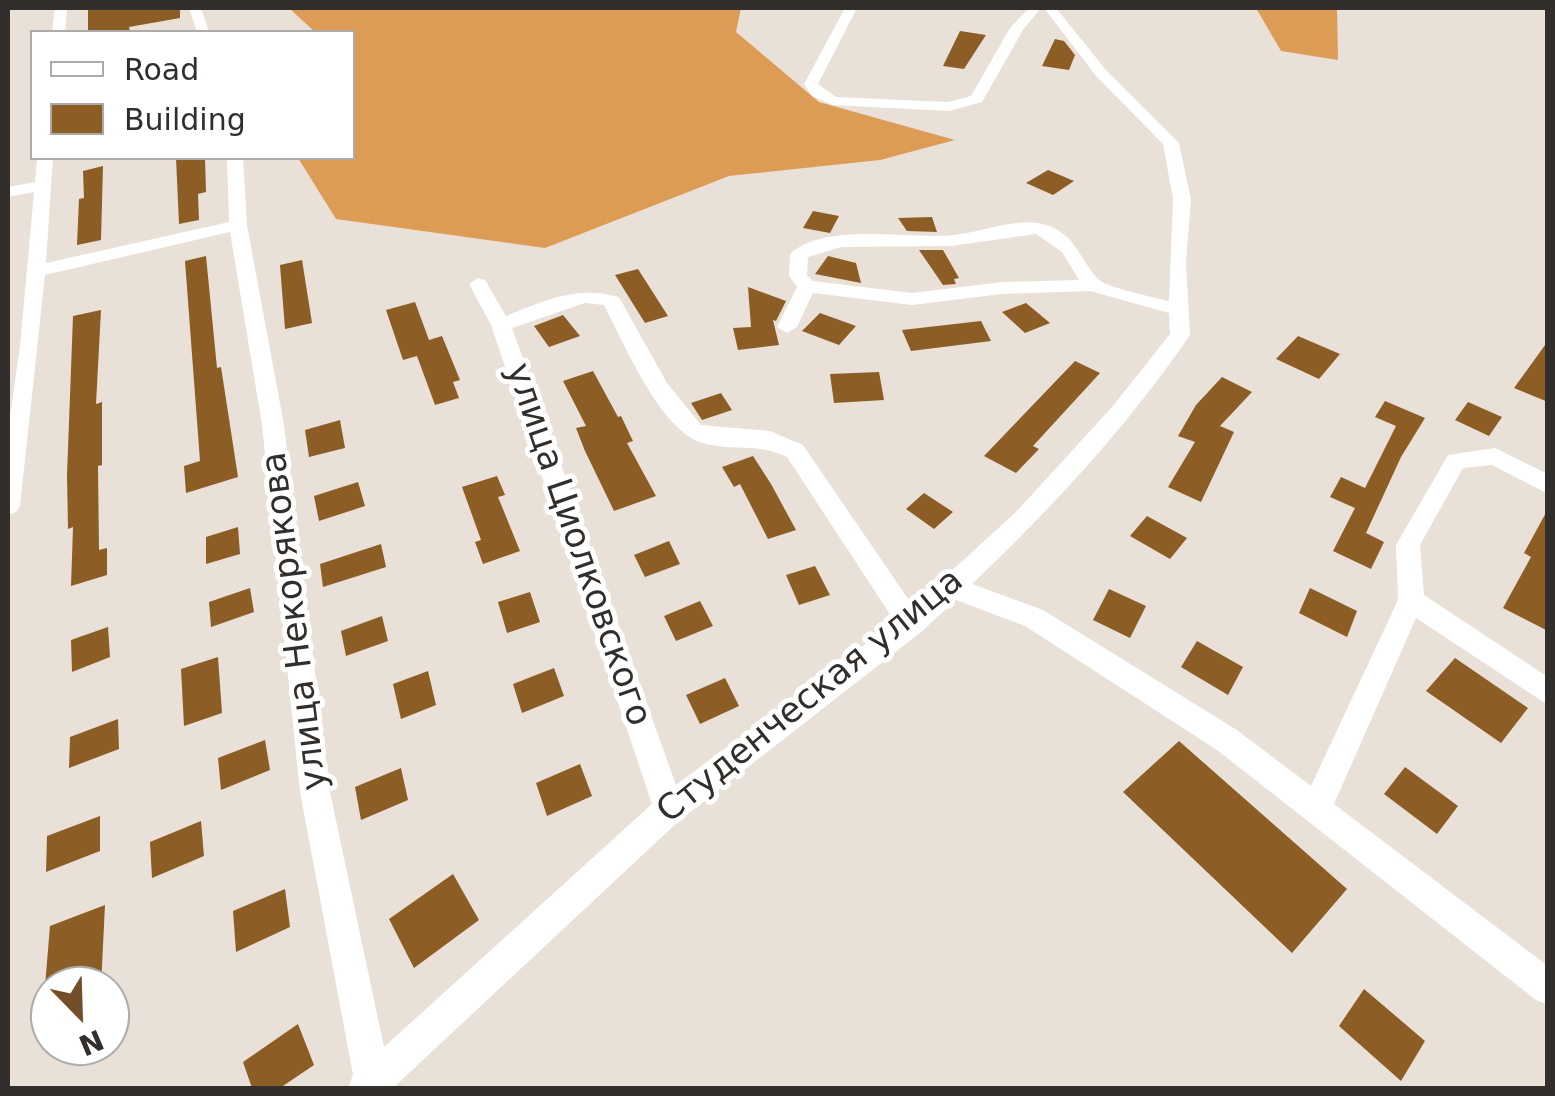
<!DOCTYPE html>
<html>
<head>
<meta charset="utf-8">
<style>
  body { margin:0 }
  #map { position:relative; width:1555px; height:1096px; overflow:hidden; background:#e9e0d7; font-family:"DejaVu Sans",sans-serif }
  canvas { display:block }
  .frame { position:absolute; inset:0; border:10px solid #322e2b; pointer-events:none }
  .legend { position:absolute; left:30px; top:30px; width:325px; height:130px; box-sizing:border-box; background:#fff; border:2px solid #adabaa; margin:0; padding:12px 18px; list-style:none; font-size:30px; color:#322e2b }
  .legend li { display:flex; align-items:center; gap:20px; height:50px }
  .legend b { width:50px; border:2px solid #adabaa }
  .north { position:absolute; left:30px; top:966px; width:100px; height:100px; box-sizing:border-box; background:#fff; border:2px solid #adabaa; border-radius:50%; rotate:157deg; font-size:28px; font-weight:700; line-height:40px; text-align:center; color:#322e2b }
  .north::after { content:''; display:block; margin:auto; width:35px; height:45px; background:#724f28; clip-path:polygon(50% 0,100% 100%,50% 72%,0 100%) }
</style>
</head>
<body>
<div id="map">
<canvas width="1555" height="1096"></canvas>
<div class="frame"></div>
<ul class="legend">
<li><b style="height:12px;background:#fff"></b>Road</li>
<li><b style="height:28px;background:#8d5d26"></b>Building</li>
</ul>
<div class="north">N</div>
</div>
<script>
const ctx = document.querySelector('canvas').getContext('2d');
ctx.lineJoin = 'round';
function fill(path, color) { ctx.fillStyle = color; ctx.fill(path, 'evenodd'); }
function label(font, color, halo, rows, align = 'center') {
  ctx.font = font + ' "DejaVu Sans",sans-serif'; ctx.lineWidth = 10; ctx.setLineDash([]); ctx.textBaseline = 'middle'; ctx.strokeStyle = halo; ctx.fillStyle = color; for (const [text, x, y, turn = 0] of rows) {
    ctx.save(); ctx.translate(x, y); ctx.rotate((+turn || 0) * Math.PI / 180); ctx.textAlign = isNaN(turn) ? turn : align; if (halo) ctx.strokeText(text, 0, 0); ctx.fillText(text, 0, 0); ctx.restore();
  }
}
fill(new Path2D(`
  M289,8H741L736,32L819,102L955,140L880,160L729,176L545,248L336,219L298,158H352V32H315Z
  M1256,8H1337L1338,60L1281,51Z`), '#dd9c56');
fill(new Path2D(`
  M88,8H180V18L129,27L130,32H88Z
  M960,31L986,35L964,69L943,66Z
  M1055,39L1064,41L1075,55L1069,70L1042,66Z
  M176,158H205L206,192L198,194L199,220L179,224Z
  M103,166L101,240L77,245L79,199L84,198L83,171Z
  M1048,170L1074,181L1053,195L1026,183Z
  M813,211L839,216L830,233L803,228Z
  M932,217L937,232L907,231L898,218Z
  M919,250H943L959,278L954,279L956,284L943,285Z
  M206,256L217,368L221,367L238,477L186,493L184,466L200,461L185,261Z
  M828,256L856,263L861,283L815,274Z
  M302,260L312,323L285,329L280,265Z
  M638,269L668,316L645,323L615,275Z
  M748,287L786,301L776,321L773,320L779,345L738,350L733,328L751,327Z
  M415,302L429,340L442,336L460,380L453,382L459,398L435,405L417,356L403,360L386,310Z
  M1026,303L1050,323L1025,333L1002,312Z
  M101,310L96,404L102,402V465L98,466L99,550L107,548V575L71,586L73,527L68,529L67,475L73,316Z
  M820,313L856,326L839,345L802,331Z
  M563,315L580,336L549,347L534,326Z
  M981,321L991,341L911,351L902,330Z
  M1298,336L1340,354L1319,379L1276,359Z
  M1548,341V402L1514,388Z
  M1075,361L1100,373L1033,446L1039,449L1016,473L984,456Z
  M593,371L618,417L621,416L633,441L627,443L656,496L614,511L585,451L576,428L586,426L563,381Z
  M879,372L884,400L834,403L830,374Z
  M1222,377L1252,392L1220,426L1234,432L1201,502L1168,487L1195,442L1178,436L1196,405Z
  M721,393L732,410L702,420L691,403Z
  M1385,401L1425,418L1401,457L1366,533L1384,542L1371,569L1333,551L1355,508L1330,497L1341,477L1365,488L1396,426L1375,417Z
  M1468,402L1502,417L1489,436L1455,420Z
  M340,420L345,448L309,457L305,430Z
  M753,456L771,484L796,530L768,539L740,484L734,487L722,467Z
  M497,476L505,495L498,497L520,551L483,564L475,542L481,540L462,487Z
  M358,482L365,506L319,521L314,496Z
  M924,493L953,512L934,529L906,509Z
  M1548,509V631L1503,608L1531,557L1524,553Z
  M1147,516L1187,538L1170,559L1130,536Z
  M238,527L240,554L206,564V537Z
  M669,541L680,564L645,577L634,555Z
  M381,544L386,567L323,587L320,564Z
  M815,566L830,595L799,605L786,575Z
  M250,588L254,612L211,627L209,602Z
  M1310,588L1357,611L1347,637L1299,613Z
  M1109,589L1146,606L1130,638L1093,620Z
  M530,592L540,622L507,633L498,602Z
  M700,601L713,626L676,641L664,616Z
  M382,616L388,641L346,656L341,631Z
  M108,627L110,657L72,672L71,640Z
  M1197,641L1243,667L1228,695L1181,667Z
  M218,657L222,713L184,726L181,669Z
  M1455,658L1528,708L1501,743L1426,691Z
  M554,668L564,696L522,713L513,684Z
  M428,671L436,705L401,719L393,684Z
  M725,678L739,706L700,724L686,695Z
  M118,719L119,749L69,768L70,737Z
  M265,740L270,770L221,790L218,758Z
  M1179,741L1347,889L1292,953L1123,792Z
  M580,764L592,796L547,816L536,783Z
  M1405,767L1458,806L1437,834L1384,794Z
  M401,768L408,800L361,820L355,787Z
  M100,816V851L46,872L47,836Z
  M201,821L204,856L152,878L150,842Z
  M453,874L479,920L414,968L389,919Z
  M285,889L290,927L236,952L233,911Z
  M105,905L101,986H45L50,926Z
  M1364,989L1425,1041L1401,1081L1339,1026Z
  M298,1024L314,1065L280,1088H252L243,1062Z`), '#8d5d26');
fill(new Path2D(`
  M55,8H67L65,32H52Z
  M189,8H201L209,32H197Z
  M845,8H857L818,84L836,97L948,102L971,96L1010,28L1029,8H1041L1023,30L982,102L949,111L833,105L812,96L804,84Z
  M1044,8H1056L1106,70L1179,143L1191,199L1186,263L1190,335C1128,426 1052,508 972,584L1043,610L1237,730L1311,786L1398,600L1396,545L1448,455L1495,448L1548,474V494L1492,465L1463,468L1420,545L1424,595L1548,677V705L1416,618L1334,804L1548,966V1005L1536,1000L1217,750L1025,626L956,600L920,633L680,820L393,1088H348L353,1075L300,792L262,425L230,232L45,275L20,506L16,512L8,515V429L20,346L34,192L8,197V187L35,182L37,158H53L46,263L229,222L227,158H243L247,225L284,425L330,792L384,1047L652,804L491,325L469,284L478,278L485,280L506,316C544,300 578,285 619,297L667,383L701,425L770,431L803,445L913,606L1016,512L1112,407L1170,334L1169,313L1090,291L1002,294L912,305L813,293L797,327L787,333L777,327L797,287L789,276L790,254C826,221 908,240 954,235C986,232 1021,214 1052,227C1076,238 1081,260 1097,278C1105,288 1154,297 1169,301L1173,199L1163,144L1096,76ZM1036,234L1062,252L1079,280L1002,282L912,293L813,281L807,275L808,257L841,247L951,246ZM585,303L604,305C624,343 660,431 703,443C733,452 756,442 787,457L895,622L676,785L512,328Z`), '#fff');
label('35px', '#322e2b', '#fff', [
  ["улица Циолковского",577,545,71],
  ["улица Некорякова",296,621,-97],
  ["Студенческая улица",811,697,-39]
]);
</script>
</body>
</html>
